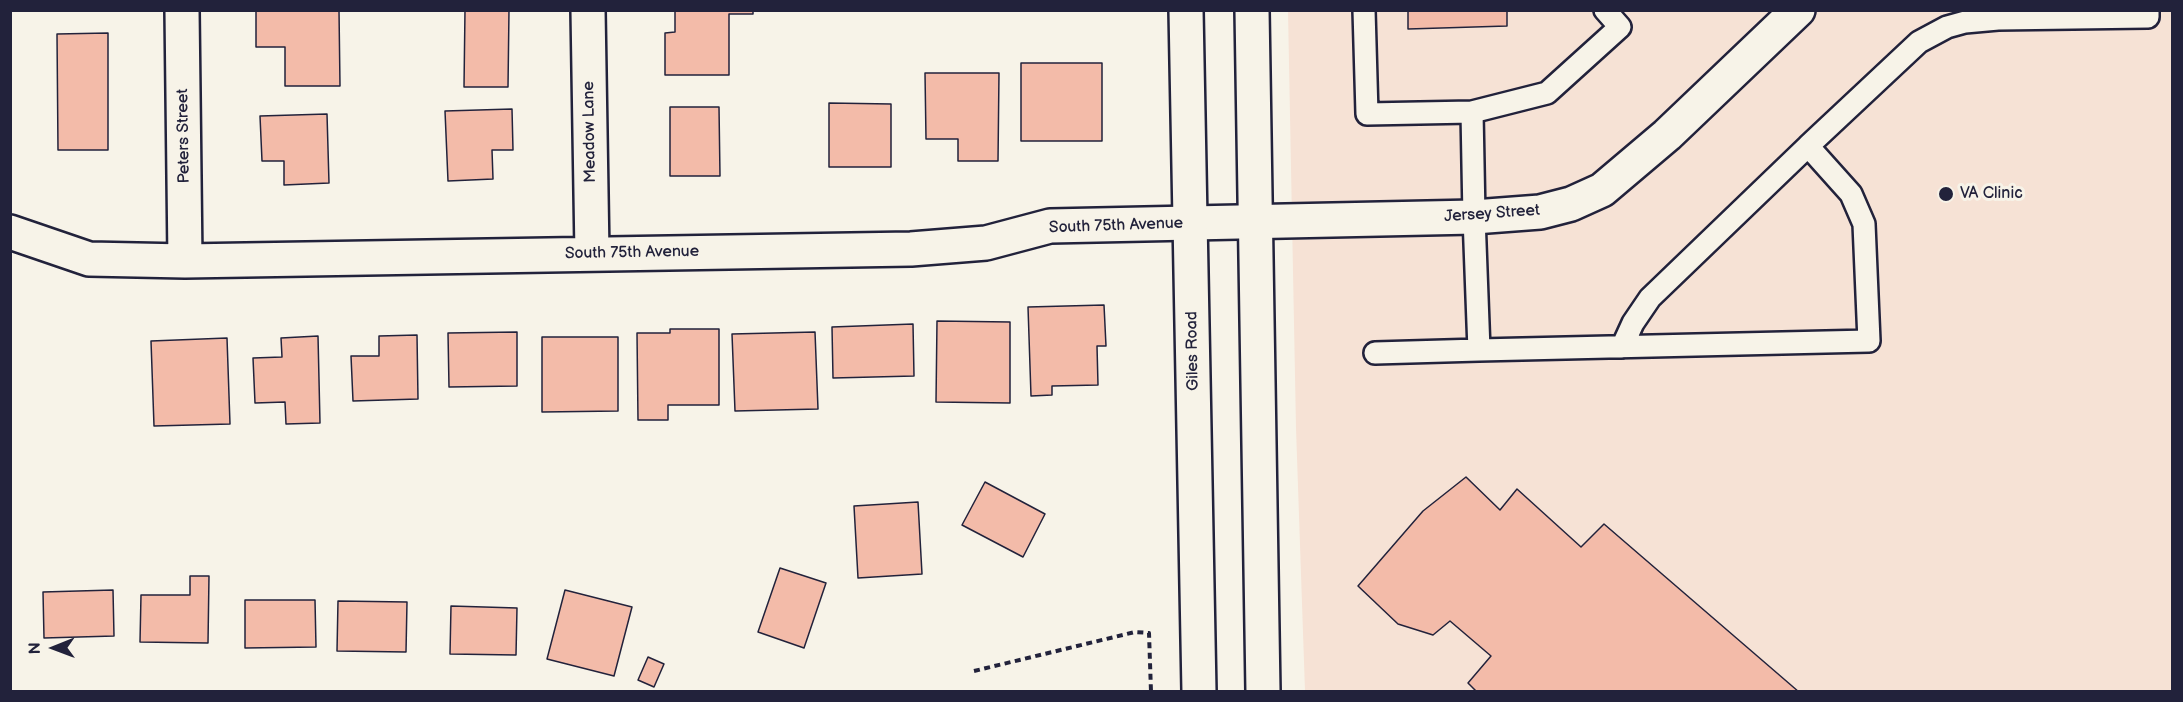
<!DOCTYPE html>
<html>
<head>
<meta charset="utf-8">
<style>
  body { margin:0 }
  #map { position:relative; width:2183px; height:702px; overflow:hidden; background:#f7f3e8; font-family:"Balsamiq Sans",sans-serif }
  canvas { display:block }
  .frame { position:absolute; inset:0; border:12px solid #22223b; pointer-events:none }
  .north { position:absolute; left:24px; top:618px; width:60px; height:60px; -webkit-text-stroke:4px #f7f3e8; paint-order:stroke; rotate:269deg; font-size:16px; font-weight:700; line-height:24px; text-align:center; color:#22223b }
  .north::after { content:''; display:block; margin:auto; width:21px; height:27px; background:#22223b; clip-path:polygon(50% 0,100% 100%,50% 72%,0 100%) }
</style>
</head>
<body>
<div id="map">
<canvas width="2183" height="702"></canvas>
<div class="frame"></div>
<div class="north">N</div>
</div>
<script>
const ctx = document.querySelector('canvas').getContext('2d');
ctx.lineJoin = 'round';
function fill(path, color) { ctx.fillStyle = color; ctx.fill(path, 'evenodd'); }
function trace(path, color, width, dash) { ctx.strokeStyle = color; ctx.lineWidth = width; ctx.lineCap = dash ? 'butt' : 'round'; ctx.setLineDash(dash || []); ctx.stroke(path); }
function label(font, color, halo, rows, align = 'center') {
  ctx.font = font + ' "Balsamiq Sans",sans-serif'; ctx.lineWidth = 6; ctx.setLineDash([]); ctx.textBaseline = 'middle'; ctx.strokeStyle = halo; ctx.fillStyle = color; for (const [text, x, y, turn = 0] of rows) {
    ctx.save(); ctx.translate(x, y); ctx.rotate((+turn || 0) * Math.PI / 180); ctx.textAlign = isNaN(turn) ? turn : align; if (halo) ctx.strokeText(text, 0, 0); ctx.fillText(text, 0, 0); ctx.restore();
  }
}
fill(new Path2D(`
  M1288,11H2172V691H1305L1296,428Z`), '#f6e2d5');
const building = new Path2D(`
  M256,10H339L340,86H285V47H256Z
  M465,10H509L508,87H464Z
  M675,10H753V14H729V75H665V33L675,32Z
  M1408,10H1507V26L1408,29Z
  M108,33V150H58L57,34Z
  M1021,63H1102V141H1021Z
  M925,73H999L998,161H958V139H926Z
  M829,103L891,104V167H829Z
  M670,107H719L720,176H670Z
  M512,109L513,150H492L493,179L448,181L445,111Z
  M327,114L329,183L284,185V161H262L260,116Z
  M1104,305L1106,346H1097L1098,385L1052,386V395L1031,396L1028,307Z
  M937,321L1010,322V403L936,402Z
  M913,324L914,376L833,378L832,327Z
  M670,329H719V405H668V420H638L637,333H670Z
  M517,332V386L449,387L448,333Z
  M815,332L818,409L735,411L732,334Z
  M417,335L418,399L353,401L351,356H379V336Z
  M318,336L320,423L286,424L285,402L255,403L253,358L282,357L281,338Z
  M542,337H618V411L542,412Z
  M227,338L230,424L154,426L151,341Z
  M1466,477L1500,510L1517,489L1581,547L1604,524L1799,692H1477L1468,683L1491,656L1450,621L1433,635L1398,624L1358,586L1423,511Z
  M985,482L1045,514L1023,557L962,525Z
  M918,502L922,574L858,578L854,506Z
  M780,568L826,583L804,648L758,632Z
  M190,576H209L208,643L140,642L141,595H190Z
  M113,590L114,636L44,638L43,592Z
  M565,590L632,607L614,676L547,659Z
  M245,600H315L316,647L245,648Z
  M338,601L407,602L406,652L337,651Z
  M451,606L517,608L516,655L450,654Z
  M648,657L664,664L654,687L638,680Z`);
fill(building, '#f3bba9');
trace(building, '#22223b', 1.5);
const lane = new Path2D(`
  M1364,10L1367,114L1472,112L1474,217L1479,350L1375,353
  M1472,112L1547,93L1620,27L1605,10
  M1808,146L1919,42L1947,27L1965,22L1998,19L2148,17V10
  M1479,350L1869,341L1864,224L1851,194L1808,146L1650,298L1633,323L1622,347`);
const street = new Path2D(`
  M182,10L185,261
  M588,10L592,254
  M10,232L89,259L185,261L911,249L986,243L1050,226L1474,217L1540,212L1571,204L1602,190L1667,135L1798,10`);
const primary = new Path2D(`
  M1186,10L1199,692
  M1252,10L1263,692`);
trace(lane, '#22223b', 26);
trace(street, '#22223b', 38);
trace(primary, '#22223b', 38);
trace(new Path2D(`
  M974,671L1135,632L1149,633L1151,692`), '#22223b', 4, [6, 4.5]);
trace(lane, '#f7f3e8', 21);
trace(street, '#f7f3e8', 33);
trace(primary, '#f7f3e8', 33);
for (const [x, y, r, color] of [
  [1946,194,8,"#22223b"]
]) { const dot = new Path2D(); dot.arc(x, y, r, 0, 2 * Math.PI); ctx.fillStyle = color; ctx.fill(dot); trace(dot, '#f7f3e8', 2); }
label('16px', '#22223b', '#f7f3e8', [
  ["Meadow Lane",590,132,-91],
  ["Peters Street",184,136,-91],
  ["Jersey Street",1492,214,-4],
  ["South 75th Avenue",1116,226,-2],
  ["South 75th Avenue",632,253,-1],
  ["Giles Road",1193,351,-91]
]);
label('16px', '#22223b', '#f7f3e8', [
  ["VA Clinic",1960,194]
], 'left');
</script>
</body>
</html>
